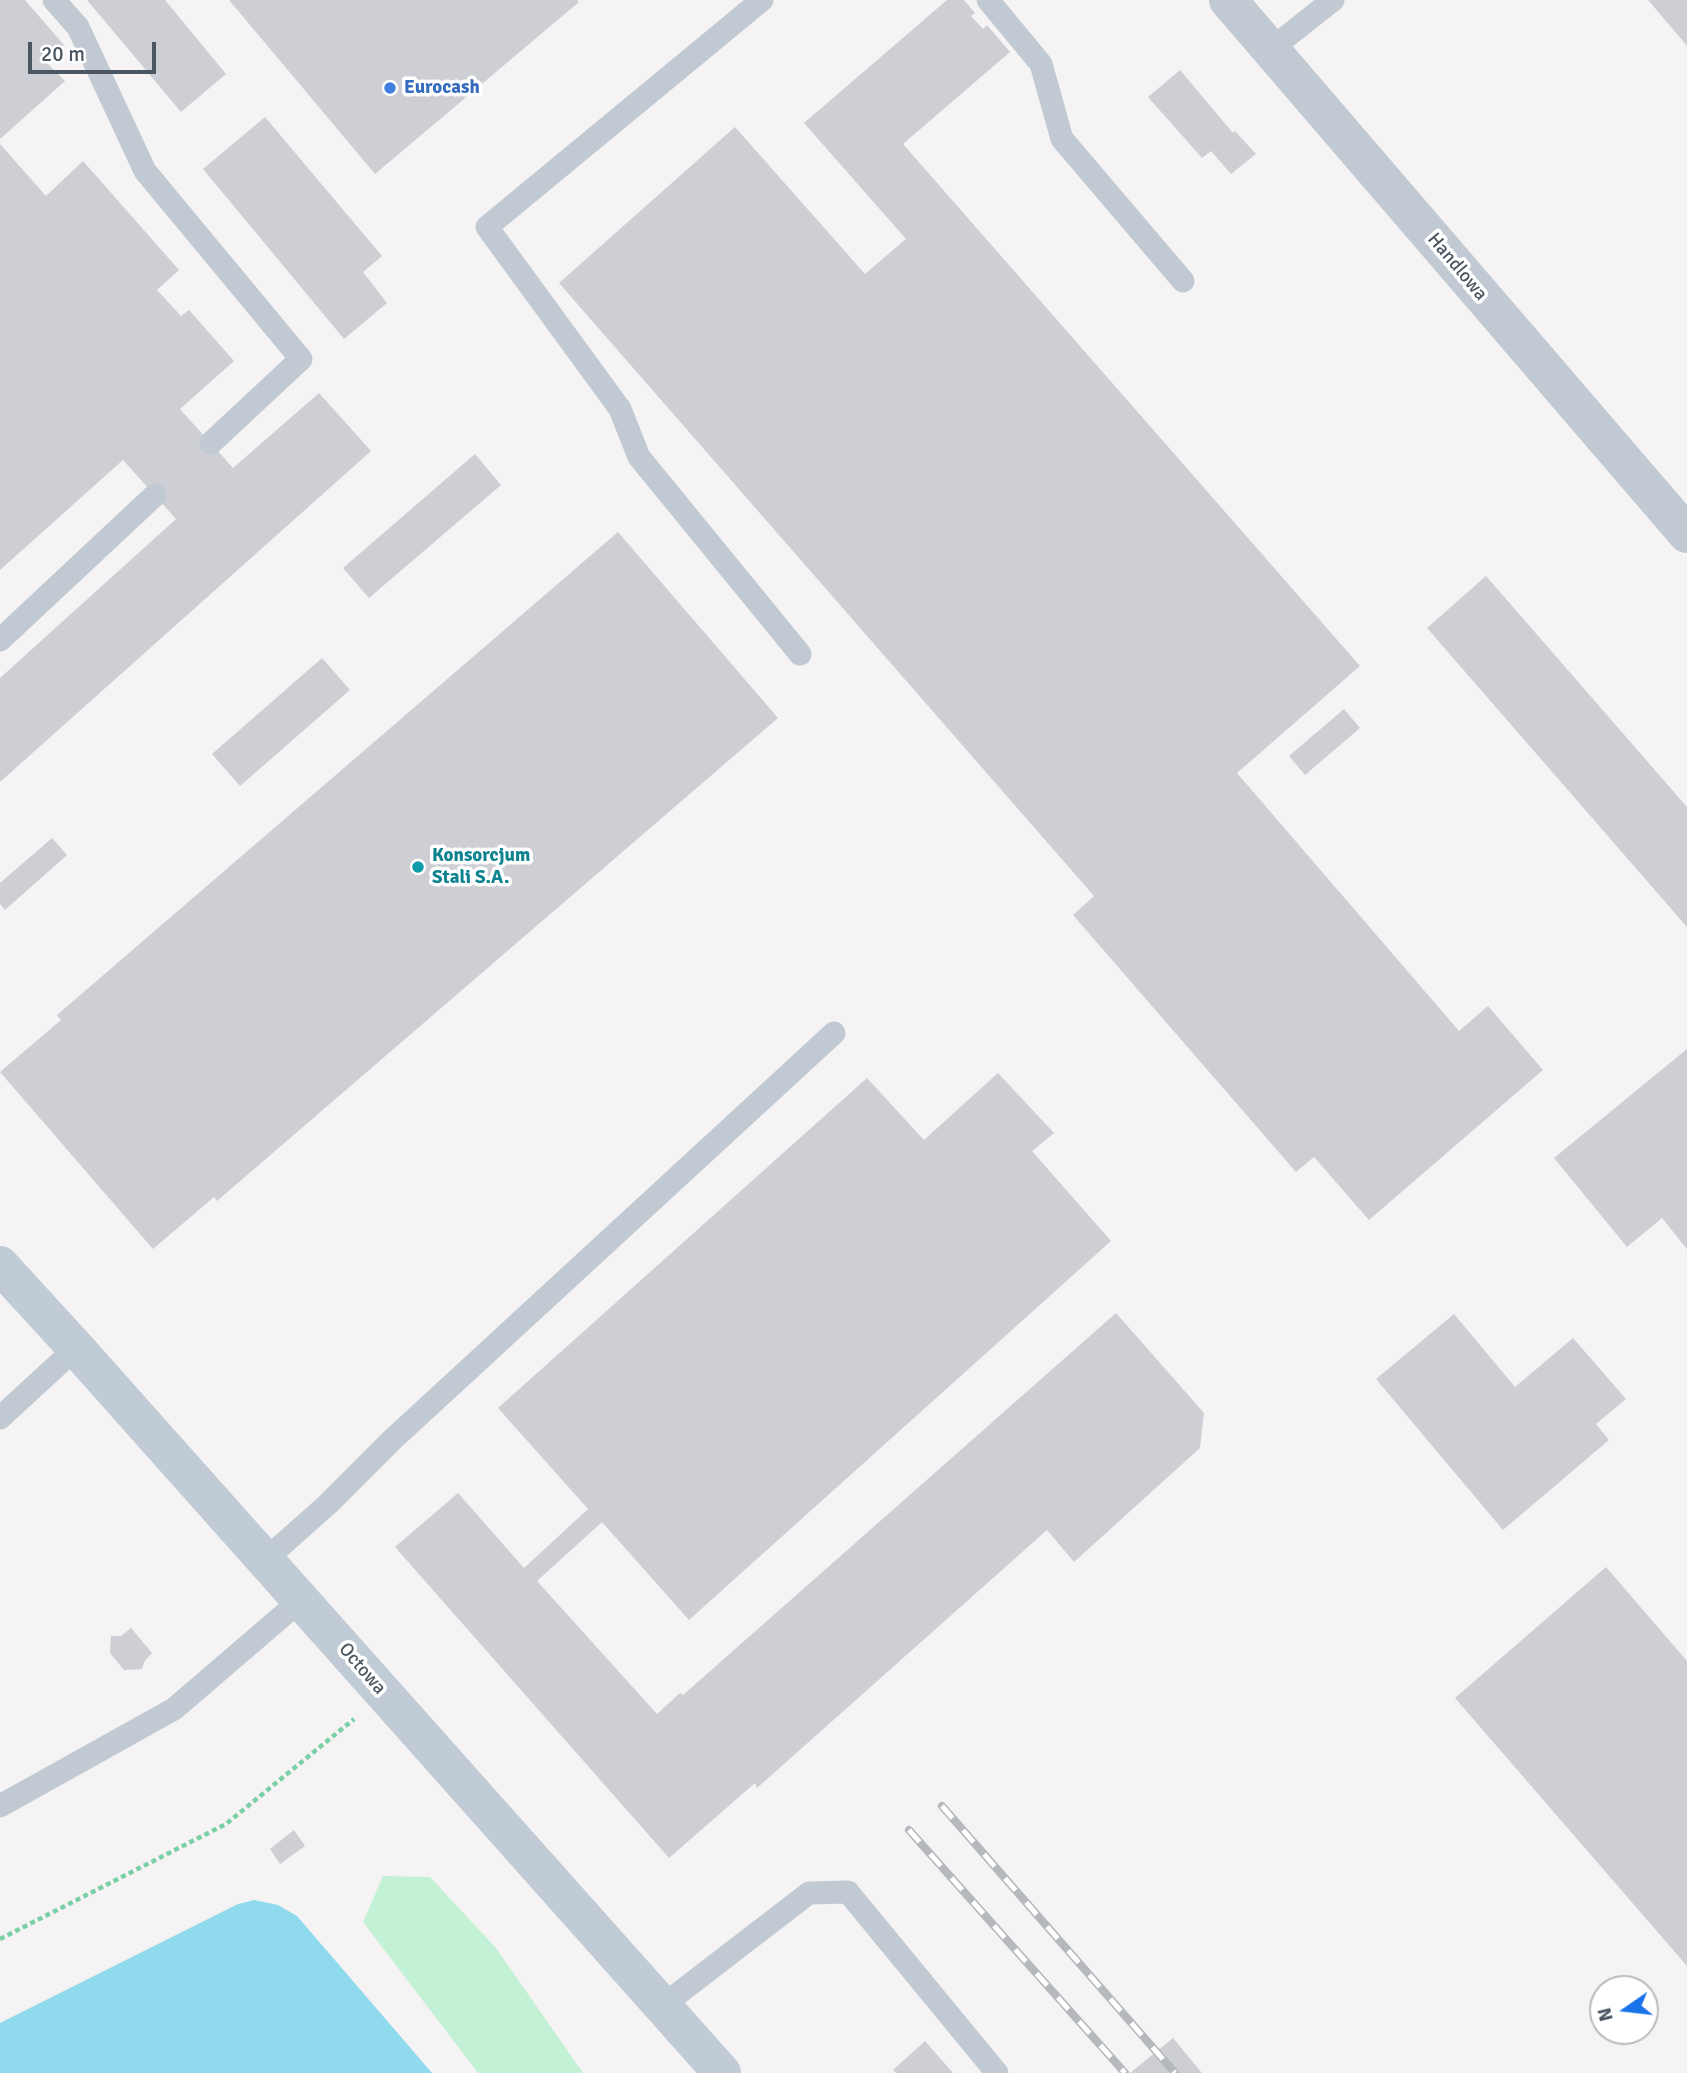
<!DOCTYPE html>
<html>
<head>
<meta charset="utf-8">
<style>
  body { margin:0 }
  #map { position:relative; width:1687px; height:2073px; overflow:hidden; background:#f5f3f3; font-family:Signika,sans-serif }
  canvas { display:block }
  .north { position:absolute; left:1589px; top:1975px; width:70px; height:70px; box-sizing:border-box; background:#fff; border:2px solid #b7bbc0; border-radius:50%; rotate:256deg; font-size:19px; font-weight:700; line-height:28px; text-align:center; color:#4a5661 }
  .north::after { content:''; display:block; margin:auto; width:24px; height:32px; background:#1a73e8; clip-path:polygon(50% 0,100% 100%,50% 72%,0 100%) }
  .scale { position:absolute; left:28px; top:42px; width:128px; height:32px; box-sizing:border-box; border:4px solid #4a5661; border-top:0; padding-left:9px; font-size:21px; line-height:24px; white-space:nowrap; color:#4a5661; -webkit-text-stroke:5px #fff; paint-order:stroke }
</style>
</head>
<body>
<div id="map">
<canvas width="1687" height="2073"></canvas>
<div class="north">N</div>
<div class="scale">20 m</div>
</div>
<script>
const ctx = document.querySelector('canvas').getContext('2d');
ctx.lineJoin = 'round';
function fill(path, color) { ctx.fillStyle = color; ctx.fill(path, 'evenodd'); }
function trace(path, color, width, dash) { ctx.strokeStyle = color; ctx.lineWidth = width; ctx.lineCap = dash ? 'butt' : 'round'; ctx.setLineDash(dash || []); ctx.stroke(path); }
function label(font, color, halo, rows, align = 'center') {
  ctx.font = font + ' Signika,sans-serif'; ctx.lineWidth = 7; ctx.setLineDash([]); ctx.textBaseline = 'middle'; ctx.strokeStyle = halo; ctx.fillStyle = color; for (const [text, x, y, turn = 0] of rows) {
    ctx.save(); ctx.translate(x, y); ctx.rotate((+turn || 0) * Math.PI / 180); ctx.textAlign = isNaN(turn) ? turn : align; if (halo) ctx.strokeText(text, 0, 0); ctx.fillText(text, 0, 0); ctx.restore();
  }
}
fill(new Path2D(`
  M383,1876L430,1877L496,1948L583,2073H478L363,1922Z`), '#c3f1d5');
fill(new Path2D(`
  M254,1900L278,1905L297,1916L432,2073H0V2023L238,1904Z`), '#90daee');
fill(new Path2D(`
  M0,0H25L64,45L47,63L65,81L0,139Z
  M87,0H165L226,74L181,112Z
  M229,0H577L579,2L375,174Z
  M947,0H964L975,13L971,16L983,29L987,25L1010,52L903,144L1360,666L1237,773L1459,1031L1488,1006L1543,1070L1369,1220L1314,1157L1296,1172L1073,915L1094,896L559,283L735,127L865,274L906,239L804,123Z
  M1648,0H1687V46L1683,41Z
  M1180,70L1233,133L1235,131L1256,154L1231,174L1211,151L1202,158L1148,97Z
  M265,117L382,256L363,272L387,303L344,339L203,169Z
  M0,144L46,196L83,161L179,270L157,290L181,316L189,310L234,361L180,409L233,468L319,393L371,451L0,782V678L176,519L123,460L0,570Z
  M475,454L501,485L369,598L343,568Z
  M618,532L778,718L217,1201L214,1197L153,1249L0,1072L61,1020L57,1015Z
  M1486,576L1687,807V927L1427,628Z
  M322,658L350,690L240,786L212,754Z
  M1344,709L1360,728L1305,775L1289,756Z
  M52,838L67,855L5,910L0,904V883Z
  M1687,1049V1249L1662,1218L1627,1247L1554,1158Z
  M998,1073L1054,1133L1032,1151L1111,1241L689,1620L602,1522L537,1581L657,1714L680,1693L683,1695L1116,1313L1204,1413L1200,1448L1074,1562L1047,1530L757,1788L755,1783L669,1858L395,1547L458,1493L524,1568L588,1509L498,1408L867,1078L924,1140Z
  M1454,1314L1515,1387L1573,1338L1626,1399L1596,1424L1609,1440L1503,1530L1376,1379Z
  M1606,1567L1687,1661V1966L1455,1698Z
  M131,1628L152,1653L144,1662L142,1669L124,1670L110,1653L111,1636H121Z
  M294,1830L305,1846L280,1864L270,1849Z
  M1173,2038L1202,2073H1130Z
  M925,2041L953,2073H896L893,2070Z`), '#cdcfd5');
trace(new Path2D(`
  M0,1939L226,1824L354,1719`), '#7ad0a6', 4.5, [5, 3.5]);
trace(new Path2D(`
  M54,0L78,27L145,171L301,359L211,443
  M762,0L487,227L620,409L639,457L800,654
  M988,0L1041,64L1062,139L1183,281
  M1271,49L1333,0
  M0,640L155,495
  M0,1418L76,1348
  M265,1560L328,1504L392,1440L834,1033
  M0,1806L174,1709L301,1600
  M662,2006L809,1893L848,1892L997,2073`), '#c1cad2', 23);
trace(new Path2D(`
  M1228,0L1687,534`), '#c1cad2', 38);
trace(new Path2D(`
  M0,1265L76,1348L722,2073`), '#c1cbd6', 38);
const rail = new Path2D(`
  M942,1806L1175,2073
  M909,1830L1125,2073`);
trace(rail, '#b5b8bd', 8);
trace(rail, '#fff', 5, [16]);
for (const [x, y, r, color] of [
  [390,88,7,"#3f7fe0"],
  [418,867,7,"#0f9aa8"]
]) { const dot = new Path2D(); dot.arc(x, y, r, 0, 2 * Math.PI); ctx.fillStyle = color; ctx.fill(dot); trace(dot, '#fff', 2.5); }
label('bold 19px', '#366cbe', '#fff', [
  ["Eurocash",404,88]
], 'left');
label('19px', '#4a5661', '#fff', [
  ["Handlowa",1457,267,50],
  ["Octowa",362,1669,49]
]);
label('bold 19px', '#0d838f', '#fff', [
  ["Konsorcjum",432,856],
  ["Stali S.A.",432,878]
], 'left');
</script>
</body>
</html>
